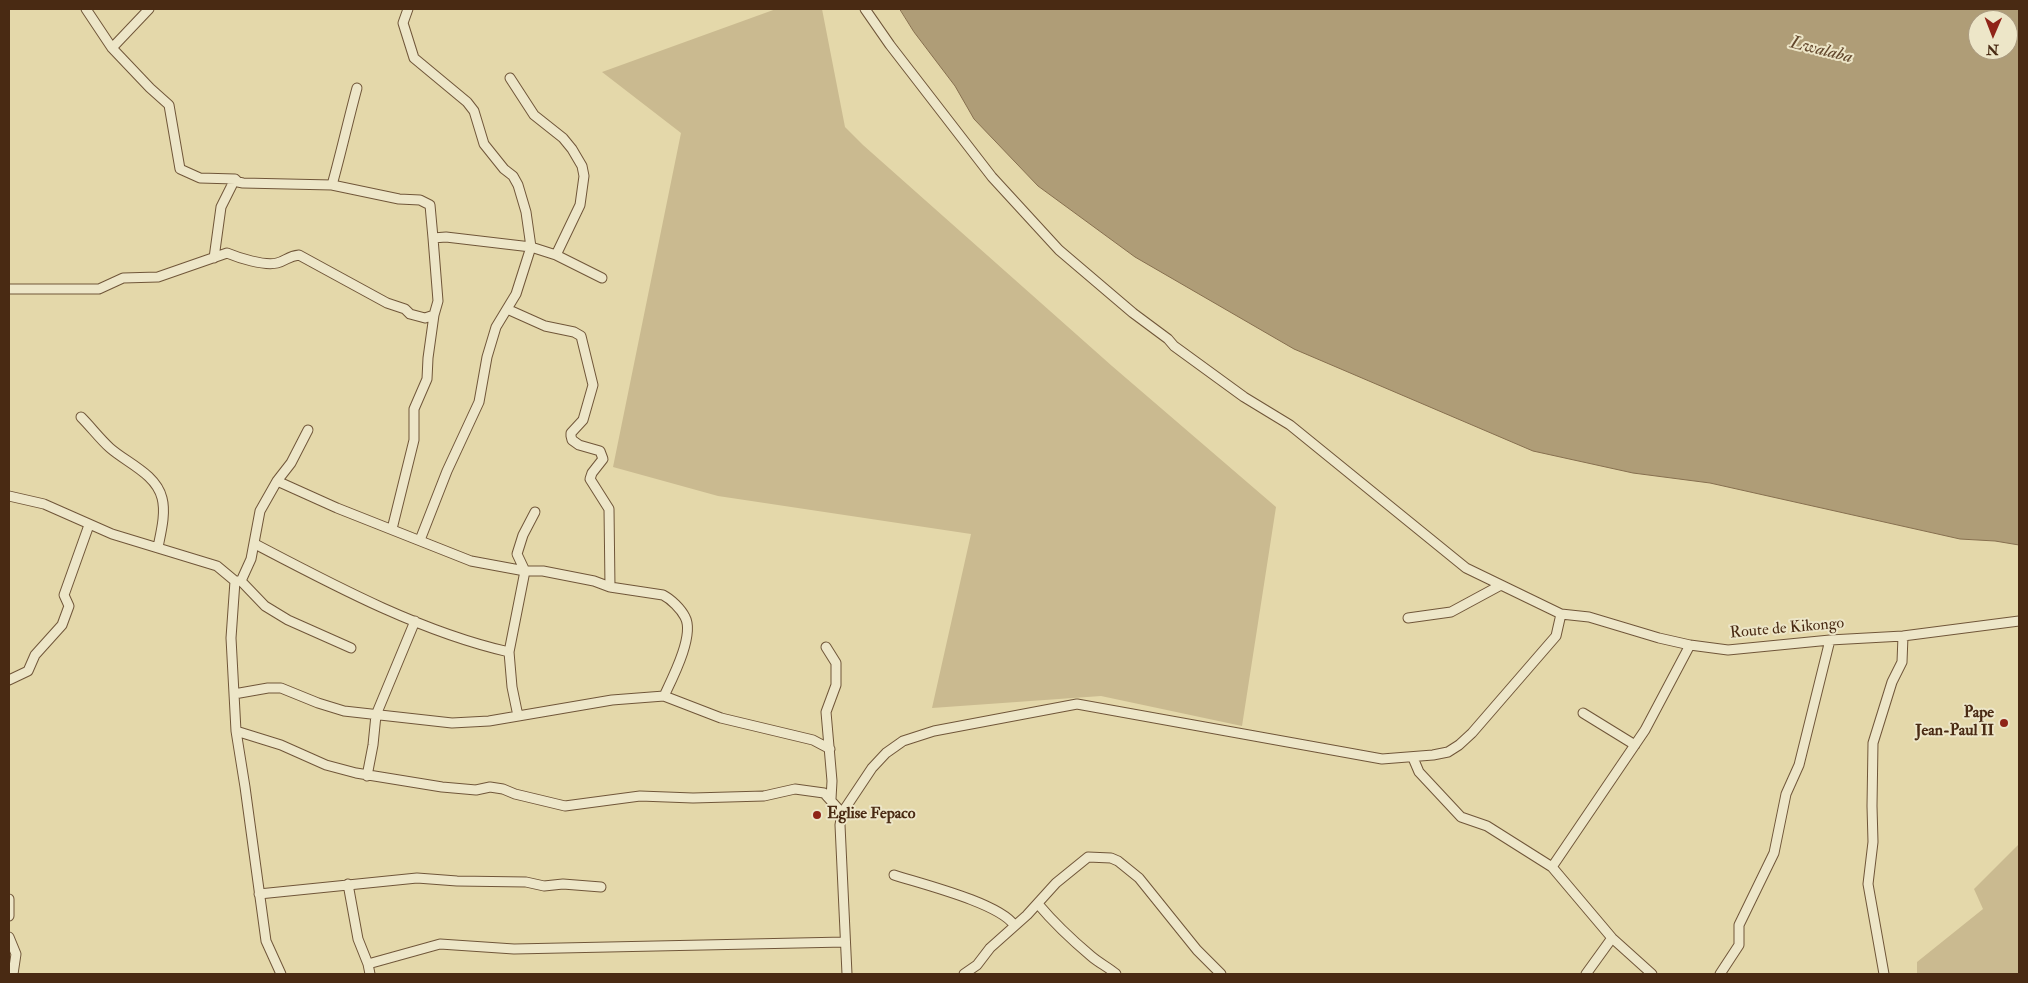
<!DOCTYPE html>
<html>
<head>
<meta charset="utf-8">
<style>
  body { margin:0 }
  #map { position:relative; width:2028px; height:983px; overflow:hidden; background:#e4d8aa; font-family:"IM FELL Double Pica",serif }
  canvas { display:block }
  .frame { position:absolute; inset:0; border:10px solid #492a13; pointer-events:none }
  .north { position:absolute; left:1968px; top:10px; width:50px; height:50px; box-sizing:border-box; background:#ede6c8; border:1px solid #ab9b80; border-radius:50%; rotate:181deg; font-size:14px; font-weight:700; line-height:20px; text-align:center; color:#492a13 }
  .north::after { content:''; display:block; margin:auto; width:18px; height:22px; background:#8f2418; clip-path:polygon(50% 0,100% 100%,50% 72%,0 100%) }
</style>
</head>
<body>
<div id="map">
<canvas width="2028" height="983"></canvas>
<div class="frame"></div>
<div class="north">N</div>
</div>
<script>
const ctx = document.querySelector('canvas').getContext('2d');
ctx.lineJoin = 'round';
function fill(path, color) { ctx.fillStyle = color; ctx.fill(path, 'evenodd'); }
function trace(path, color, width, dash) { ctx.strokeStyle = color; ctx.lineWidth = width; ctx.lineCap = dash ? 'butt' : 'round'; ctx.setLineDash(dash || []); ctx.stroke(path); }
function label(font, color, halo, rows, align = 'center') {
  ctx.font = font + ' "IM FELL Double Pica",serif'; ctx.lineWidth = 4; ctx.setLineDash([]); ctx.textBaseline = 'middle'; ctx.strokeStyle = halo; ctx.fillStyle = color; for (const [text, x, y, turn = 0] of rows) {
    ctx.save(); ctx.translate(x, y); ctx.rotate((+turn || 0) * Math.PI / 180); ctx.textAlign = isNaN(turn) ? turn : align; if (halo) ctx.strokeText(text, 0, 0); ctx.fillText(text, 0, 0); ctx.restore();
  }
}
fill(new Path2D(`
  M776,9H822L845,127L863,145L1112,366L1276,507L1242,726L1101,696L932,708L971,534L718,496L613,467L681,133L602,72Z
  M2019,844V974H1917V962L1983,909L1974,889Z`), '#caba90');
const water = new Path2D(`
  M900,9H2019V545L1995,541L1960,539L1710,483L1633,473L1533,451L1294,349L1135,257L1038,186L974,119L955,86L914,32ZM1978,20H2008V50H1978Z`);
fill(water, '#af9d77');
trace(water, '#866f4f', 1);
const minor = new Path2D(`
  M86,9L112,48L150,88L169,105L180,169L200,178L235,179L238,182L243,183L332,185L399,199L420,200L430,205L433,238L446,237L531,247L556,255L602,278
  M408,9L403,23L414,58L467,102L474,111L484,144L504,169L513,176L518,185L526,212L531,247L516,294L496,327L487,357L479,402L447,471L420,540
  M865,9L890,45L992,177L1059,250L1133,313L1168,339L1174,346L1244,397L1290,425L1466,568L1561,614L1589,617L1659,638L1690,645L1728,650L1830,640L1903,636L2019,621
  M112,48L149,9
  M510,78L534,115L563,138L572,149L582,166L584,176L580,205L556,255
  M332,185C341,153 348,121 357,88
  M214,258L221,207L235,179
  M9,289H99L123,278L158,277L227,253C239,258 264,266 277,263C286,261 288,256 299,255L387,303L405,309L410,314L425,318L434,315
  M507,309L545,326L574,332L581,336L593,385L583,420L571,433V436L572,440L579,445L600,451L603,459L592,473L590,479L609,509L610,587
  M81,417C91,427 100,439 110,448C127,463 156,474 162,498C166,513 161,532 158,547
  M277,481L337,508L471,561L525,571H543L594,581L610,587L663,595C671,599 681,609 685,617C695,635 672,679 664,696
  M9,496L44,504L112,534L217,566L235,581
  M392,529L414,440V409L427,379L428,358L434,315L438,301L433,238
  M255,544C335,586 421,632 509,652
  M235,581L231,638L236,731L245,787L266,941L281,974
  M235,581H241L251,559L260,511L277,481L291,463L308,430
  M241,581L265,606L288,620L351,648
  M1408,618L1451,612L1501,585
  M826,647L836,663V685L826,712L832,781L831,799
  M9,680L28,671L35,655L62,625L69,606L64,595L89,525
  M234,694L268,688H281L318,703L344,711L452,723L489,721L612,700L664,696L721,718L813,740L830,749
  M1583,713L1635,745
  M518,716L512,687L509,652L525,571L517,554L523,535L535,512
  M236,731L281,745L326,765L356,773L442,787L476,790L490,787L503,789L515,794L565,806L640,796L693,798L764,796L795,789L824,793L842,813
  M1413,758L1419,772L1461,817L1487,826L1552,867L1612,938L1652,974
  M367,776L373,745L376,715L415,621
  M1552,867L1645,730L1690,645
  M894,875C922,884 999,903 1014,925
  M348,884L358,939L368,964L370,974
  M259,894L417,878L457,881L526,882L544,886L563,884L601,887
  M9,899V916
  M1038,904C1054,923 1072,940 1091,956C1099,963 1108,967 1116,974
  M9,937L16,954L13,974
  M368,964L440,944L514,949L845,942
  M847,974L840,825L842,813L872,768L886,753L903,741L934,731L1077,704L1382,759L1433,755L1448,752L1459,745L1472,733L1556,636L1561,614
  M964,974L977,965L990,948L1027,915L1056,883L1088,857L1111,858L1118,861L1139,878L1197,950L1221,974
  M1586,974L1612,938
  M1720,974L1739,945V925L1774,853L1786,794L1799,765L1830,640
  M1884,974L1868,884L1873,842L1872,806L1873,743L1892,682L1902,662L1903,636`);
trace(minor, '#705639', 11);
trace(minor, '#ede6c8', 9);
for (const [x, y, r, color] of [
  [2004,723,5,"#8f2418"],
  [817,815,5,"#8f2418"]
]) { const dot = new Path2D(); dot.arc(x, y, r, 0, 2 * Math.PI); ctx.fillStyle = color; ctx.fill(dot); trace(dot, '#ede6c8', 2); }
label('16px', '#492a13', '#ede6c8', [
  ["Route de Kikongo",1787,629,-5]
]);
label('bold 16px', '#492a13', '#ede6c8', [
  ["Pape",1994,714],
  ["Jean-Paul II",1994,732],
  ["Eglise Fepaco",827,815,"left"]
], 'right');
label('italic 18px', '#62472c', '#ede6c8', [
  ["Lwalaba",1821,51,14]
]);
</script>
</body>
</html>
